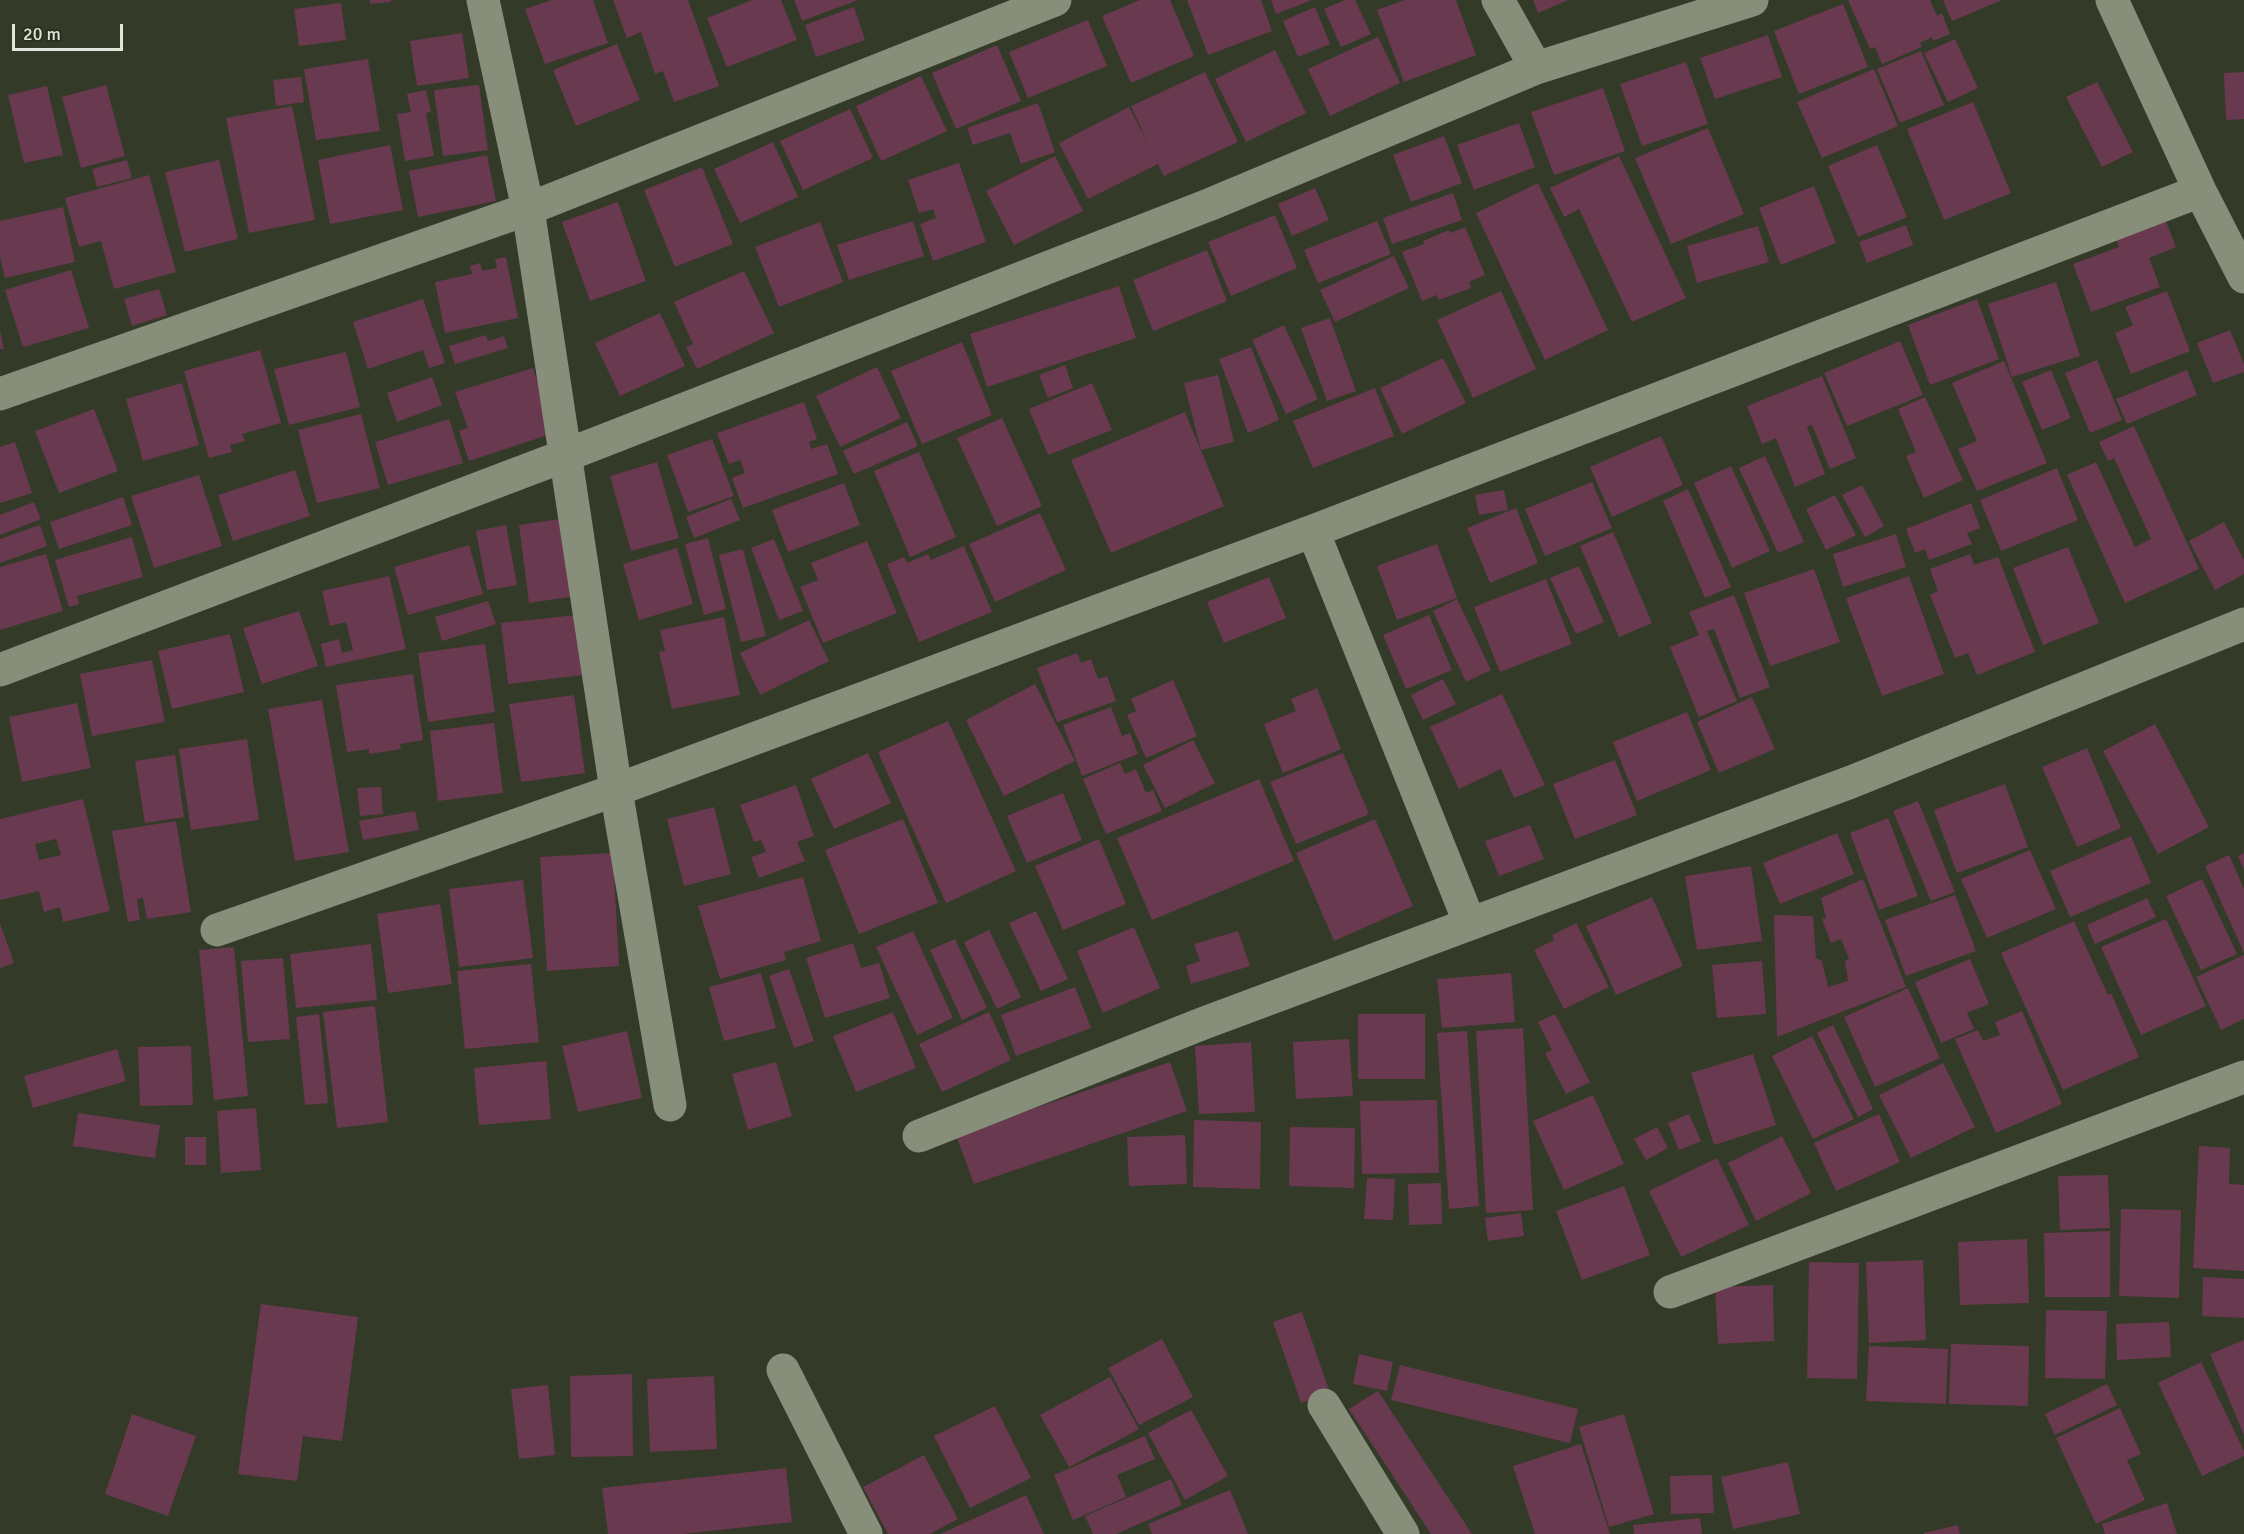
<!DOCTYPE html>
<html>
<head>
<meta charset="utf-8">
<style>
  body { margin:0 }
  #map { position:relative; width:2244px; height:1534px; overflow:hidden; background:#343a28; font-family:Signika,sans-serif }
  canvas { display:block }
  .scale { position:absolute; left:12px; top:24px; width:111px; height:27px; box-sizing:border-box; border:3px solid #e1e5da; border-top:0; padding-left:8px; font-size:18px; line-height:21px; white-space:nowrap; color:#e1e5da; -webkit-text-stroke:4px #2a301e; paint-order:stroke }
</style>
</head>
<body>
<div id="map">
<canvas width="2244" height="1534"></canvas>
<div class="scale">20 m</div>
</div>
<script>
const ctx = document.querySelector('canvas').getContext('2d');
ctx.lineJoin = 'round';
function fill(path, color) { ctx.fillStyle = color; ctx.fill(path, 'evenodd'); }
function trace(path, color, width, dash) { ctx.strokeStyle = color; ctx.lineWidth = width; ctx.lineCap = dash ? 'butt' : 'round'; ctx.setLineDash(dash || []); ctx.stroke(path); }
fill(new Path2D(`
  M370,0H391V2L370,4Z
  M552,0H593L608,43L545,64L525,9Z
  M613,0H688L719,86L674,102L663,71L655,74L641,32L627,38Z
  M752,0H781L797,40L727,67L707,18Z
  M794,0H858L802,21Z
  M1140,0H1170L1194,56L1131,83L1102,16Z
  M1187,0H1261L1272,31L1208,55Z
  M1271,0H1312L1276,14Z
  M1345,0H1355L1371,34L1341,47L1324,9Z
  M1405,0H1456L1476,55L1404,82L1377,10Z
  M1533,0H1568L1538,13Z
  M1848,0H1930L1937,16L1942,13L1950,34L1933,41L1932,37L1920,43L1922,47L1882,64L1875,47L1870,49Z
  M1943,0H2002L1952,21Z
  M341,3L346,40L299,46L294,9Z
  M1843,4L1868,67L1799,94L1774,31Z
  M854,7L865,40L816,57L805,25Z
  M1315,7L1330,44L1298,57L1283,21Z
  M1088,20L1107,66L1028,98L1009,52Z
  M462,33L469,78L417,86L410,41Z
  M1768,35L1782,77L1715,99L1700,58Z
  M1378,37L1400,83L1330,116L1308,69Z
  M1955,39L1978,88L1948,102L1924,53Z
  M617,44L640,100L576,126L553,70Z
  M997,45L1021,101L956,129L932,73Z
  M1275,50L1306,113L1246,142L1215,79Z
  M1921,51L1944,105L1900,123L1877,69Z
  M368,59L380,131L316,140L304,69Z
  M1686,62L1708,124L1642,146L1620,84Z
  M1874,69L1898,126L1822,158L1797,102Z
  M1205,72L1238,142L1164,176L1158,164L1088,199L1059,143L1129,107L1148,143L1131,106Z
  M2244,72V119L2226,120L2224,73Z
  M921,76L947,131L881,161L856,106Z
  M301,77L304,102L276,106L273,80Z
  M2097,82L2133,152L2102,167L2066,97Z
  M106,85L125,156L81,168L62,97Z
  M479,85L488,150L443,156L434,90Z
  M47,86L63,155L24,163L8,95Z
  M1603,88L1625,151L1554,175L1531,112Z
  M426,90L431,112L426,113L434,156L405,161L397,114L411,112L407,94Z
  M1973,102L2011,193L1944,220L1907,129Z
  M1038,103L1055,152L1021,164L1010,133L973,145L967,128Z
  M292,106L315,220L249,233L226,118Z
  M850,109L873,158L803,190L780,141Z
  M1519,123L1535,167L1474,190L1457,145Z
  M1708,128L1744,214L1671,244L1635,158Z
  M1444,136L1462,183L1411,202L1393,155Z
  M773,142L798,197L740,223L714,169Z
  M390,145L403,210L330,224L318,160Z
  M1877,145L1907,217L1858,237L1828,166Z
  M487,155L496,201L418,217L409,171Z
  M1055,156L1083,211L1014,245L986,191Z
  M1619,156L1686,298L1632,322L1579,209L1564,217L1550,188Z
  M127,160L132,178L97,187L92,169Z
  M219,160L238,239L185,252L165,172Z
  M959,163L986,242L933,261L920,224L936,218L933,209L919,213L908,180Z
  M702,167L733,244L675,267L644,190Z
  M149,175L176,272L114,289L101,241L79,247L65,198Z
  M1538,183L1608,330L1545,360L1476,213Z
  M1814,186L1836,243L1781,265L1759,208Z
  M1315,188L1329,220L1292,236L1278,204Z
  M1453,193L1462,220L1392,244L1383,218Z
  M618,202L646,281L590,301L562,222Z
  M63,207L75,262L5,278L0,257V221Z
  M2163,214L2176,247L2149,258L2160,287L2091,312L2073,264L2119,247L2114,233Z
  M1275,215L1297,268L1231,296L1208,242Z
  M913,221L924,256L849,280L837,245Z
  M1377,221L1391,254L1318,283L1304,250Z
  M820,222L843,282L779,307L755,247Z
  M1906,225L1913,245L1867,263L1859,242Z
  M1758,226L1769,262L1697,283L1687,246Z
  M1465,227L1485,275L1469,282L1471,288L1439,300L1437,295L1422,301L1402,252L1424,244L1423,241L1449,230L1450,233Z
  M1207,250L1227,301L1153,331L1133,280Z
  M1394,256L1409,288L1335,322L1320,290Z
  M506,257L518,318L445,333L435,282L472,274L470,266L480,263L482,271L497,268L495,259Z
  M71,270L89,328L23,347L5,290Z
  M744,271L774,333L697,369L686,347L693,344L674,302Z
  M2056,282L2080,356L2012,377L1988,304Z
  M1119,286L1136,338L987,387L970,334Z
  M159,289L167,315L132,326L124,299Z
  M1501,291L1536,369L1473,398L1437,320Z
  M2167,291L2190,351L2131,374L2115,333L2133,325L2125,307Z
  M423,299L445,363L429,368L423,350L368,369L353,322Z
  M1977,299L1999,359L1930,385L1908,325Z
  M660,313L685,366L620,396L595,343Z
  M1330,318L1356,391L1327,401L1301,328Z
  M1284,325L1318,399L1286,414L1252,340Z
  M0,330L4,349H0Z
  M2230,330L2244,364V372L2213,383L2197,343Z
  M486,335L488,341L504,336L508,348L455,364L449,346Z
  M1900,341L1923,395L1847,426L1824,373Z
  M962,342L992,415L922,444L891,371Z
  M1251,347L1279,420L1248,433L1219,359Z
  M260,350L281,423L242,434L245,441L230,445L232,452L209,458L184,371Z
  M346,352L360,407L289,425L274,369Z
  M1443,358L1466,403L1402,434L1380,388Z
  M2097,360L2122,420L2090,433L2065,373Z
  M2004,361L2047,463L1977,491L1958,449L1977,441L1952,383Z
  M1065,365L1073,388L1048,398L1039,375Z
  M877,367L901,418L840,447L816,396Z
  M533,368L554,433L469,461L459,431L468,428L455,392Z
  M2051,370L2071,418L2042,430L2022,382Z
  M2187,370L2197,395L2127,424L2116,399Z
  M1218,375L1234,442L1201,450L1184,383Z
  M1822,376L1856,458L1830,469L1812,425L1807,427L1825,474L1795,487L1776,438L1762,444L1747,406Z
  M432,377L442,405L397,422L387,393Z
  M182,383L199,445L143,461L126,399Z
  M1092,383L1112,430L1048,455L1029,409Z
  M1375,388L1394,436L1313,468L1293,421Z
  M1925,397L1963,480L1924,498L1906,456L1916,452L1898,409Z
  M804,402L817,439L809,442L811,449L827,444L838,474L743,508L732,478L745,473L740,460L729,464L717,433Z
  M94,409L118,471L59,493L35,431Z
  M1185,412L1224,506L1111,553L1071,460Z
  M361,414L380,488L317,503L298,430Z
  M1002,418L1042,506L997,526L957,438Z
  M449,419L463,463L388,485L375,442Z
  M907,422L918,446L854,474L843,451Z
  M2134,426L2199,569L2125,603L2067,475L2096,462L2135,547L2151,539L2114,458L2108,461L2099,442Z
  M1661,436L1683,485L1612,517L1590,467Z
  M712,439L734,496L688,512L667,455Z
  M15,442L32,493L0,503V447Z
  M919,452L956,537L910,557L874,471Z
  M1765,456L1804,542L1778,553L1739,468Z
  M657,462L679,538L631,551L610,476Z
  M1731,466L1770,551L1732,568L1694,483Z
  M2057,468L2078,520L2001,551L1980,500Z
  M295,470L310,516L233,541L218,495Z
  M199,475L222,546L154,568L131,496Z
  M1592,482L1612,528L1545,556L1525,509Z
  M844,483L860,525L788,552L772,510Z
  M1862,485L1884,526L1865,537L1842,495Z
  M1688,489L1731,587L1705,598L1663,501Z
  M1504,490L1508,510L1479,515L1475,495Z
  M1835,495L1856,535L1826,550L1806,509Z
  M123,497L132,525L59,549L50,522Z
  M731,499L740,520L694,538L686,517Z
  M34,502L41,519L0,535V515Z
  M1971,503L1980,528L1967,533L1972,544L1929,560L1925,549L1915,553L1906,529Z
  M1516,508L1538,563L1490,583L1467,528Z
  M1040,513L1066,570L995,602L969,544Z
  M567,518L576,596L529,603L519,525Z
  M2224,522L2244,560V574L2215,590L2189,541Z
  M40,525L47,546L0,563V539Z
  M506,525L517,585L487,590L476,531Z
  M1613,532L1652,623L1619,637L1580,546Z
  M1896,534L1906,567L1843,587L1833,554Z
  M132,537L143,577L77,596L79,604L69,607L55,560Z
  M708,538L726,609L704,615L685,544Z
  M774,539L803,611L779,620L751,548Z
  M867,541L897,613L823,643L800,587L818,580L811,563Z
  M1437,544L1457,598L1397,620L1377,566Z
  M469,545L483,594L408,615L394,567Z
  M964,546L992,612L919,642L887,564L904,557L907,563L928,554L931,560Z
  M2068,547L2099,623L2043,645L2013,568Z
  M677,548L693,604L639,620L623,564Z
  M743,549L766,636L741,642L719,555Z
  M46,554L63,611L0,630V567Z
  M1970,554L1974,565L1998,557L2035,652L1977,675L1968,653L1955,658L1930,595L1938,591L1930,569Z
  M1579,566L1604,622L1576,634L1550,578Z
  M1814,569L1840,642L1770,666L1744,593Z
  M389,576L406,649L326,667L321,644L339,639L342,653L353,650L346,622L330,626L322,591Z
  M1909,576L1944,674L1882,696L1846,598Z
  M1269,577L1286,618L1224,643L1207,602Z
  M1546,579L1572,644L1500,672L1474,607Z
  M1734,595L1770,687L1740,698L1714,629L1707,631L1737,701L1699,717L1670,647L1699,635L1689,612Z
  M1457,599L1491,670L1466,682L1433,611Z
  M488,601L496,624L442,641L435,617Z
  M299,611L318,666L262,684L243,628Z
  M577,615L584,675L508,684L501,623Z
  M1429,615L1452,670L1406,689L1383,635Z
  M724,617L740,695L672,709L659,652L665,651L660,630Z
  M809,620L829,661L760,695L740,653Z
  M230,634L244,692L172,709L158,651Z
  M485,644L495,712L428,722L418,653Z
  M1077,653L1081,663L1091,659L1098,679L1107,676L1116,701L1057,722L1037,668Z
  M152,660L165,722L92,736L80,674Z
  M413,674L423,740L400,744L401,749L369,754V749L347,752L336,685Z
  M1443,679L1456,704L1423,720L1411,695Z
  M1173,680L1197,736L1146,758L1127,715L1136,711L1131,699Z
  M1035,684L1075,761L1004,796L966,720Z
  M1317,688L1341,749L1283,773L1264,724L1296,711L1291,699Z
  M1502,694L1545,785L1514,798L1501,769L1459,789L1430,727Z
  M574,695L585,773L521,782L509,704Z
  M1752,697L1775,749L1719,773L1697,722Z
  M322,700L349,852L295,861L268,709Z
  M77,703L91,768L22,782L9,717Z
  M1111,707L1122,736L1130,733L1138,754L1082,776L1063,725Z
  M1687,712L1711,770L1637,801L1613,742Z
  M948,721L1016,871L946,903L878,752Z
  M494,723L503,793L438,801L430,731Z
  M2155,724L2209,827L2158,854L2103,751Z
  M247,739L259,820L191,830L179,749Z
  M1193,740L1215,783L1165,808L1143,765Z
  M2087,748L2121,828L2077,847L2042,767Z
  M868,753L891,803L834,829L811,779Z
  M1343,753L1369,814L1296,844L1270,782Z
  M175,755L184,817L145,823L135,761Z
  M1615,760L1637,815L1575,839L1553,784Z
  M1120,763L1125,774L1136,769L1146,793L1153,790L1162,811L1106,834L1083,779Z
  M1259,779L1294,861L1152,920L1117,838Z
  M2005,784L2028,847L1957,873L1934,810Z
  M796,785L814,836L797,842L805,861L759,878L751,857L766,852L761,840L754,842L740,805Z
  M381,787L383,814L360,816L357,788Z
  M1063,793L1082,840L1027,863L1007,816Z
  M83,799L110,911L63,922L60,907L44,912L39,891L0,900V819ZM56,839L61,855L39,860L35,844Z
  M1918,801L1955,892L1931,901L1893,811Z
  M714,807L731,874L684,886L667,819Z
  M415,811L419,830L363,840L359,821Z
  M1888,818L1918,896L1879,910L1850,833Z
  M903,819L938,903L859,934L825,850Z
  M1375,819L1413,906L1334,941L1296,853Z
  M176,821L191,912L147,919L143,898L137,899L140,920L128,922L112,831Z
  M1530,825L1544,859L1499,876L1485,841Z
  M1837,833L1854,874L1780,904L1763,863Z
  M2131,836L2151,883L2070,917L2050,871Z
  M1099,839L1126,904L1063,930L1035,866Z
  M2030,850L2056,909L1987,938L1961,879Z
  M613,853L619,966L547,971L540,857Z
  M2244,853V870L2238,856Z
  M2229,855L2244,889V953L2205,866Z
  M1751,866L1762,941L1697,950L1685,876Z
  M803,877L821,941L784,952L786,960L720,979L698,906Z
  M1863,879L1906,987L1777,1037L1774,915L1813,916L1816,958L1822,961L1828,987L1848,981L1845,961L1849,959L1841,939L1831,943L1822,919L1826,918L1821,898Z
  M2202,879L2237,954L2201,970L2166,896Z
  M523,880L533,958L459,967L449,889Z
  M1955,895L1976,951L1906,976L1885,920Z
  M1652,897L1683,966L1616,995L1586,926Z
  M2147,898L2156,917L2095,944L2087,925Z
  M440,904L452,984L388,993L377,914Z
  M1036,911L1068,979L1041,991L1009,923Z
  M2166,919L2206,1006L2141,1035L2101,947Z
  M2074,921L2108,995L2111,993L2139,1057L2063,1090L2001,953Z
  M0,923L14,963L0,968Z
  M1576,923L1609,987L1564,1009L1534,950L1554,940L1552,935Z
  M1134,927L1160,988L1103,1013L1077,951Z
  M989,930L1021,997L997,1009L964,942Z
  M913,931L953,1018L917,1035L876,947Z
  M1238,931L1250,966L1191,984L1186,966L1200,961L1194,944Z
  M955,939L987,1008L962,1020L930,950Z
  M853,943L861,968L879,963L890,998L825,1018L806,958Z
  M371,944L377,1000L296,1008L290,954Z
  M234,947L248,1096L214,1100L199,950Z
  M2244,955V1019L2221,1030L2196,977Z
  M283,958L290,1039L248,1042L241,961Z
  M1970,959L1989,1004L1967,1013L1974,1029L1941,1043L1915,982Z
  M1762,961L1766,1014L1717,1018L1712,965Z
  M531,964L539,1042L465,1049L457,971Z
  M789,969L814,1041L794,1048L769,976Z
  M761,973L776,1028L724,1041L709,987Z
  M1511,973L1515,1022L1442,1028L1437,979Z
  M1075,987L1091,1028L1016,1056L1001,1015Z
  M1908,988L1940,1058L1875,1087L1844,1017Z
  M375,1006L388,1122L337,1128L323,1012Z
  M2022,1011L2062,1104L1996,1133L1955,1039L1978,1030L1983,1041L2000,1035L1995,1022Z
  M893,1012L916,1068L856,1092L833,1036Z
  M989,1012L1011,1060L942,1092L919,1044Z
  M319,1014L328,1103L305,1105L296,1017Z
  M1358,1014H1425V1079H1358Z
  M1555,1014L1590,1082L1566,1094L1545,1053L1552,1050L1538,1022Z
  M1833,1025L1873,1109L1858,1117L1817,1033Z
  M1523,1028L1533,1210L1486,1213L1476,1031Z
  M627,1031L642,1098L578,1112L562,1046Z
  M1467,1031L1479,1206L1449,1209L1437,1033Z
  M1812,1036L1854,1119L1813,1139L1772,1056Z
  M1349,1039L1353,1096L1296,1099L1293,1042Z
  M1251,1042L1255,1112L1199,1114L1195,1046Z
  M191,1046L193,1105L140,1106L138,1047Z
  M117,1049L126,1081L33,1108L24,1076Z
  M1753,1054L1776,1125L1714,1145L1691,1073Z
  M546,1061L551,1119L479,1125L474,1068Z
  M776,1062L792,1116L748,1130L732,1074Z
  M1170,1062L1187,1111L974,1184L956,1135Z
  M1943,1063L1975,1127L1911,1158L1879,1095Z
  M1593,1095L1624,1164L1564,1190L1533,1121Z
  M1437,1100L1439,1173L1362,1174L1360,1101Z
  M256,1108L261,1170L221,1173L217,1111Z
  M78,1113L160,1125L155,1158L73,1146Z
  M1689,1114L1701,1141L1679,1150L1668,1123Z
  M1879,1114L1900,1162L1836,1191L1814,1143Z
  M1194,1120L1261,1122L1260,1189L1193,1187Z
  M1290,1127L1355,1128L1354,1188L1289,1186Z
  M1657,1127L1668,1148L1646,1160L1634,1139Z
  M1185,1135L1187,1184L1129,1186L1127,1137Z
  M1782,1136L1811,1193L1756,1221L1728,1163Z
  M185,1137H206V1165H185Z
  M2199,1146L2230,1148L2229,1184L2244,1185V1271L2193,1268Z
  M1717,1158L1749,1225L1681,1257L1649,1191Z
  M2108,1175L2110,1228L2060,1230L2058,1176Z
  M1367,1178L1395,1179L1393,1220L1364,1219Z
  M1441,1183L1442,1224L1409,1225L1408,1184Z
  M1624,1186L1650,1255L1582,1280L1556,1211Z
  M2121,1209L2181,1210L2179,1298L2119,1296Z
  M1521,1213L1524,1236L1488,1241L1485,1218Z
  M2110,1231V1297H2045L2044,1233Z
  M2027,1239L2029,1303L1960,1305L1958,1242Z
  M1923,1260L1926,1340L1869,1343L1866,1262Z
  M1809,1262L1859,1263L1857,1379L1807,1378Z
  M2203,1277L2244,1279V1318L2202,1316Z
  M1773,1285L1774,1341L1718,1344L1715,1287Z
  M261,1304L358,1317L342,1441L303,1436L297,1481L238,1474Z
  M2046,1310L2107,1311L2105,1379L2045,1378Z
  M1302,1312L1330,1393L1301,1403L1273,1322Z
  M2169,1322L2171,1357L2117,1360L2116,1324Z
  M1162,1339L1193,1397L1139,1425L1108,1368Z
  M2244,1340V1435L2210,1354Z
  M1951,1344L2029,1346L2028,1406L1949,1404Z
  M1869,1346L1948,1349L1946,1404L1866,1401Z
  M1359,1354L1393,1362L1387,1391L1353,1384Z
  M2201,1362L2244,1451V1456L2202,1476L2158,1383Z
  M1400,1365L1578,1409L1570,1443L1391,1400Z
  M632,1374L633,1456L571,1457L570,1376Z
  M714,1376L717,1449L650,1452L647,1379Z
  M1110,1377L1139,1429L1069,1467L1040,1415Z
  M2107,1384L2117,1405L2055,1435L2045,1414Z
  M548,1385L555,1455L519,1459L511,1389Z
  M1378,1391L1472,1534H1431L1349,1409Z
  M995,1406L1031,1478L970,1508L934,1436Z
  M2120,1408L2141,1454L2127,1460L2145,1500L2096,1524L2056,1438Z
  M1191,1410L1228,1476L1185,1500L1148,1433Z
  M132,1414L196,1436L168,1516L105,1494Z
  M1624,1414L1654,1514L1609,1527L1579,1427Z
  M1145,1436L1155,1459L1117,1475L1126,1497L1073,1520L1054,1475Z
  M1581,1444L1610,1534H1535L1513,1466Z
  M924,1455L958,1519L930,1534H888L863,1487Z
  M1788,1462L1800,1514L1733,1529L1721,1477Z
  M786,1468L792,1522L683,1534H608L602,1488Z
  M1712,1475L1714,1513L1671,1514L1670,1476Z
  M1171,1479L1182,1505L1116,1534H1093L1085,1516Z
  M1230,1490L1248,1534H1152L1148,1524Z
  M1026,1495L1044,1534H940Z
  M2167,1503L2177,1534H2105L2102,1524Z
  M1700,1518L1702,1534H1634L1633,1525Z
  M1958,1525L1960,1534H1924V1533Z`), '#69394f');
trace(new Path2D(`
  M483,0L528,209L616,790L670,1105
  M1498,0L1536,68
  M2112,0L2200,191L2244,277
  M0,394L528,209L1055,0
  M1313,531L1470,924
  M0,670L564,456L1211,204L1536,68L1752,0
  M217,930L616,790L1313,531L2200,191
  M919,1136L1204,1023L1851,782L2244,624
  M1670,1292L2244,1077
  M783,1370L866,1534
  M1324,1405L1403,1534`), '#878f7a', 33);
</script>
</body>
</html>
